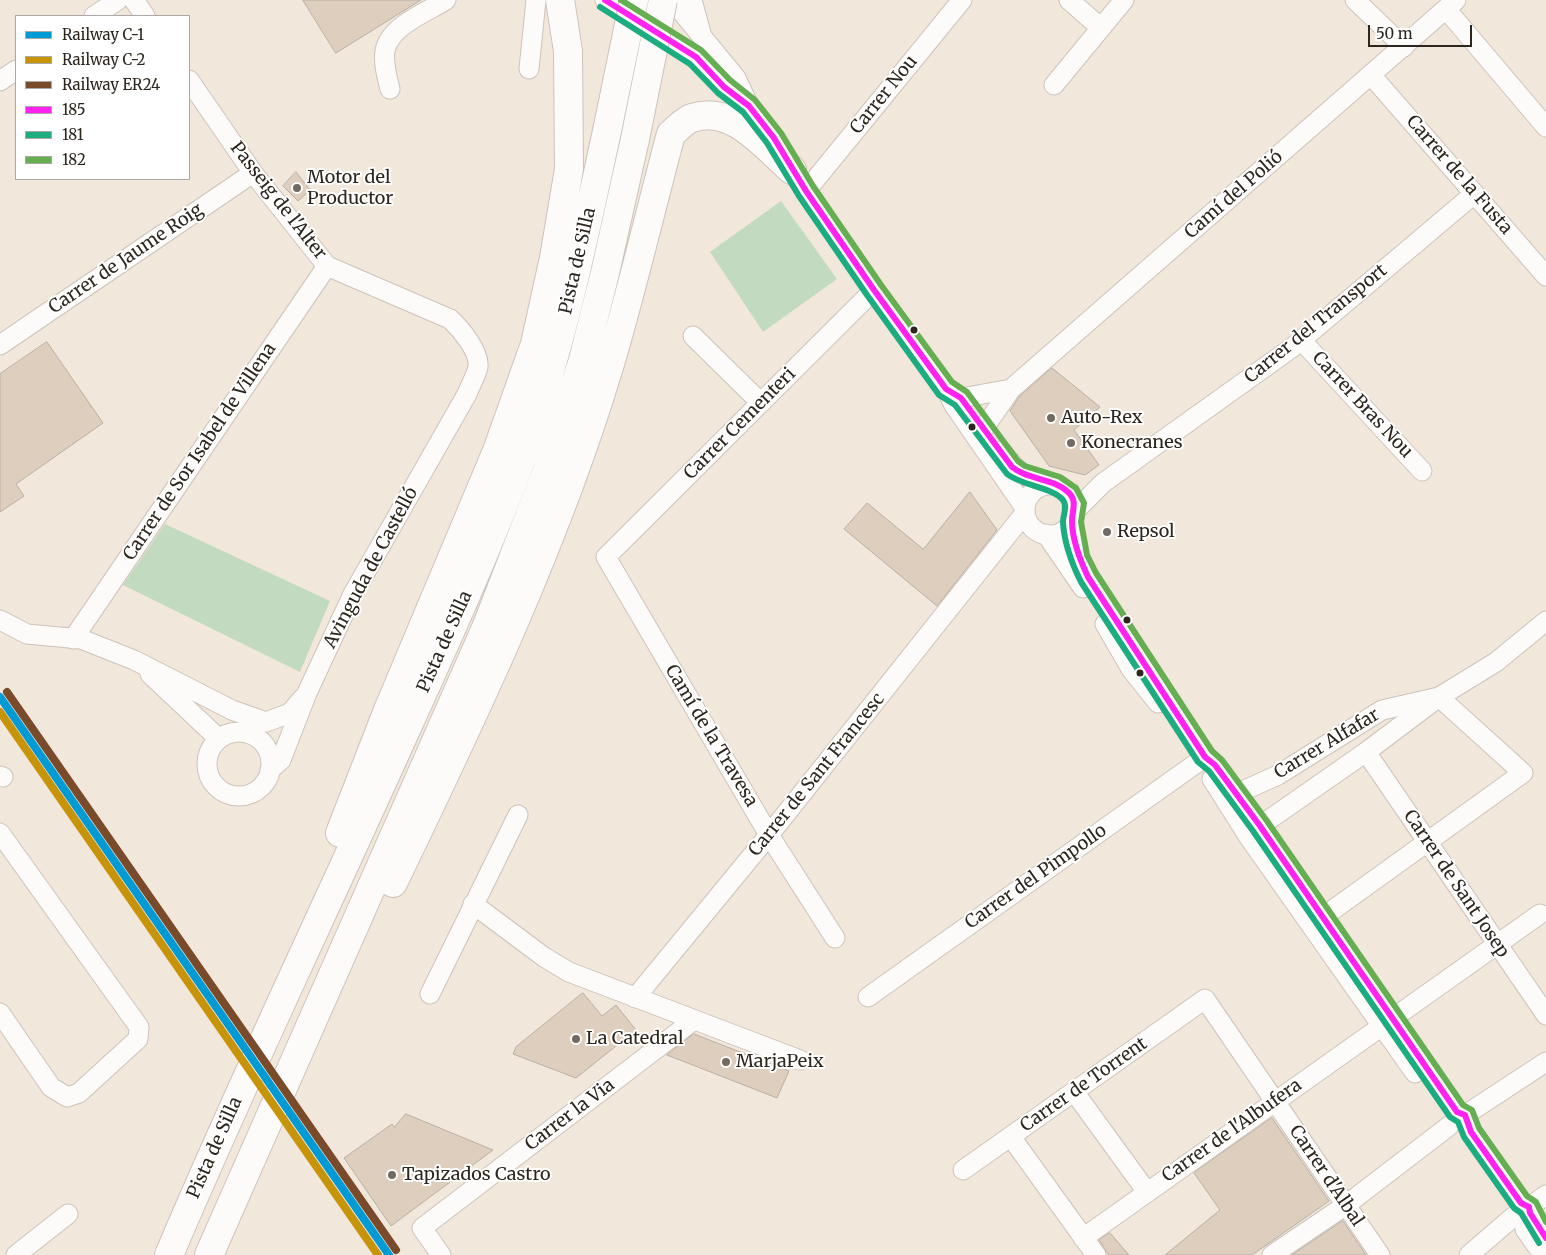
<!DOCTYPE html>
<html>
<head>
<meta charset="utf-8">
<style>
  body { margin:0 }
  #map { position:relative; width:1546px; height:1255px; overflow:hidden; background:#f2e7db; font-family:Merriweather,serif }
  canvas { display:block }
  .legend { position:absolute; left:15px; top:15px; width:175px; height:165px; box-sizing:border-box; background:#fff; border:1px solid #aba8a5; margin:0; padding:6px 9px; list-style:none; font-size:15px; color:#2d261e }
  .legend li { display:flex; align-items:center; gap:10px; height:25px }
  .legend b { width:25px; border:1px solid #aba8a5 }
  .scale { position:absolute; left:1368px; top:25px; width:104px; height:22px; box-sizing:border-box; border:2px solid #2d261e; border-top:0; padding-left:6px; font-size:15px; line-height:18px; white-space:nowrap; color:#2d261e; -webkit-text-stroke:4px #fff; paint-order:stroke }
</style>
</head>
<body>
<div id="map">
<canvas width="1546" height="1255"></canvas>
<ul class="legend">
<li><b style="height:6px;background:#009ad5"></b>Railway C-1</li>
<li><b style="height:6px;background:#c79308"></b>Railway C-2</li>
<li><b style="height:6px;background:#7a4b2a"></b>Railway ER24</li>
<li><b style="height:6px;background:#ff22f1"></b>185</li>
<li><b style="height:6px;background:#1bad80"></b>181</li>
<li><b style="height:6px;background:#66ae52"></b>182</li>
</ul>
<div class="scale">50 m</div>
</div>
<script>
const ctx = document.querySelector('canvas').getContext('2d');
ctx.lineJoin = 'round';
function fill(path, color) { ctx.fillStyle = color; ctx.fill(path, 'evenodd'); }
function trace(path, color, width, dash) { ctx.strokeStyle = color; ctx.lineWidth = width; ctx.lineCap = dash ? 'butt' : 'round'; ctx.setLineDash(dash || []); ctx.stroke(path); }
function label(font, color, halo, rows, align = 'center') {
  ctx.font = font + ' Merriweather,serif'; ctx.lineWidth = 4; ctx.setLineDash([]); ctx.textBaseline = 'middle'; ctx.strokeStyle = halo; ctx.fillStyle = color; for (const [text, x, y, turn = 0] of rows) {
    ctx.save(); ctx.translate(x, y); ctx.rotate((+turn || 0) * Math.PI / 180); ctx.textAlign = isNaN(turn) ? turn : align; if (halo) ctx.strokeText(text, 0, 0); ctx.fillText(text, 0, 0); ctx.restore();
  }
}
fill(new Path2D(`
  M781,201L837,279L763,332L710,252Z
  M165,524L330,601L300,672L123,585Z`), '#c2dbc0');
const building = new Path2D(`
  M303,0H421L336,53Z
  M296,172L310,190L298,201L283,186Z
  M47,342L103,423L16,484L24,496L0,512V374Z
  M1052,368L1100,407L1074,430L1099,465L1085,475L1049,466L1010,411L1019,397Z
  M970,492L997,530L937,606L844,529L867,503L923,549Z
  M583,993L602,1016L616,1005L636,1030L576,1078L513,1054L516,1047Z
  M694,1034L789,1071L777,1098L667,1055Z
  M406,1114L493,1150L391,1226L344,1158L392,1124L394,1127Z
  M1272,1118L1329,1201L1252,1255H1165L1220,1210L1194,1173Z
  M1343,1221L1366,1255H1292Z
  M1110,1233L1129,1255H1109L1099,1240Z`);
fill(building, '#ddcebd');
trace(building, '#b8afa6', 1);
const minor = new Path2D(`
  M134,0L145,16
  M605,0L696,57L724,87L747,104
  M672,0L736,78L749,106L774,138L806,191L874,290L946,389L954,405L1025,508
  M692,0L701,33
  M1069,0L1101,28
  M1355,0L1404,47
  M1446,9L1546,127
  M94,16L118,0
  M529,69L536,0
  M1371,75L1546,276
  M189,80L253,173L327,266L450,319C461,329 480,352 478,367C476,376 470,386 467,394L353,594L307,693L281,760L270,770
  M0,81L16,70
  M1054,85L1124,0
  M390,89C387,77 383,63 385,51C389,26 427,12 446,0
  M806,191L962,0
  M693,336L761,403
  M1301,340L1422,471
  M0,345L253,173
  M1011,389L1456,0
  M961,398L1011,389L984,428
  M1001,451L1021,474L1049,484
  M1025 510a25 25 0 1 1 50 0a25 25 0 1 1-50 0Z
  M1075,511L1103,483L1293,347L1474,194
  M1072,522L1079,558L1088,577L1205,757L1215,765L1260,826L1457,1112
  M1046,534L1083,588
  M0,620L27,634L81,639L134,660L232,710L266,722L290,713L303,698
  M1105,624L1131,669L1158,703
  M73,639L327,266
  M150,674L219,739
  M207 764a32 32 0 1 1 64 0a32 32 0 1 1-64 0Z
  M1366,752L1546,1015
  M0,776L3,777
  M1212,779L1248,836L1415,1073
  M1227,793L1236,794L1278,775L1382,710L1439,697L1496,662L1546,621
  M0,833L139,1027L138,1039L79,1093L67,1097L51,1087L0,1013
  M1266,861L1265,848L1257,837L1260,826L1366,752L1439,697L1523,773L1323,917L1318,919L1299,908
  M473,904L544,957L569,972L800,1060
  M835,938L769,835L606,557L874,290
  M430,994L518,815
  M868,997L1205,757
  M635,998L769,835L1025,513
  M1075,1093L1147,1192
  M1465,1115L1546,1062
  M1467,1124L1521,1203L1529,1207L1530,1213L1546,1238
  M1011,1137L1096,1255
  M963,1170L1205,999L1380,1255
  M1529,1207L1546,1195
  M1525,1229L1543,1255
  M1083,1238L1540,914
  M16,1255L68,1214
  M441,1255L422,1228L694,1020
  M1272,1255L1346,1205L1449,1126
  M1469,1255L1513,1217`);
const highway = new Path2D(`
  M340,833L388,710L497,451L535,344L554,258L569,169L568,51L560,0
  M393,883C474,715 555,546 609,367C632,290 650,212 671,134C677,129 685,120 692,118C732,104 764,146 792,170
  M169,1255C243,1080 326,908 404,734C445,644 486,553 521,460C560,353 583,243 607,131
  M209,1255L486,628L547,471L583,360L605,273L635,139`);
trace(minor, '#ccc3ba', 21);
trace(highway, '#ccc3ba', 30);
trace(minor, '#fdfbfa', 19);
trace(highway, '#fdfbfa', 28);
const highwayBridge = new Path2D(`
  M607,131L634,0
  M635,139L663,0`);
trace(highwayBridge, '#ccc3ba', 30, []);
trace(highwayBridge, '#fdfbfa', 28);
trace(new Path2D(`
  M605,0L696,57L724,87L749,106L774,138L806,191L874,290L946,389L961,398L1012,467C1028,480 1053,478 1068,492C1078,501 1072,510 1072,521C1072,540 1080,560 1088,577L1205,757L1215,765L1260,826L1457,1112L1465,1115L1471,1132L1521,1203L1529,1207L1530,1213L1546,1238`), '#ff22f1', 6);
trace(new Path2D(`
  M600,7L690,64L718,93L743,112L767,143L799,196L867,295L939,395L955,405L1007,474C1022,486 1052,487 1063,500C1068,507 1063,514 1063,522C1064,542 1072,564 1081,582L1198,762L1209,771L1253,831L1450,1117L1458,1122L1464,1137L1514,1208L1521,1213L1539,1243`), '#1bad80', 6);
trace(new Path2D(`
  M621,0L701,50L730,80L755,100L781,133L813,186L881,285L952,382L967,392L1018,461L1025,466L1060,477L1076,488L1084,503L1081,522L1087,555L1096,573L1212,751L1222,760L1267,821L1463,1105L1472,1110L1479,1128L1527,1196L1536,1202L1546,1222`), '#66ae52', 6);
trace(new Path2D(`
  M0,697L389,1255`), '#009ad5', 8);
trace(new Path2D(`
  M0,712L378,1255`), '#c79308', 8);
trace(new Path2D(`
  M7,692L396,1250`), '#7a4b2a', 8);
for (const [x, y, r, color] of [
  [297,188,5,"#726a60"],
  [914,330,4.5,"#2d261e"],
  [1051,418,5,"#726a60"],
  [972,427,4.5,"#2d261e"],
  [1071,443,5,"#726a60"],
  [1107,532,5,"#726a60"],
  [1127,620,4.5,"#2d261e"],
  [1140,673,4.5,"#2d261e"],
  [576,1039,5,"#726a60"],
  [726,1062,5,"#726a60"],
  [392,1175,5,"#726a60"]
]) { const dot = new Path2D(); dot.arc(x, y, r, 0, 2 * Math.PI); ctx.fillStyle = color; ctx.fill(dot); trace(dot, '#fff', 2); }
label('18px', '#2d261e', '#fff', [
  ["Carrer Nou",884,95,-51],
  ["Carrer de la Fusta",1459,175,49],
  ["Camí del Polió",1234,195,-41],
  ["Passeig de l'Alter",278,201,52],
  ["Carrer de Jaume Roig",126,259,-34],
  ["Pista de Silla",578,261,-77],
  ["Carrer del Transport",1316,324,-39],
  ["Carrer Bras Nou",1362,405,47],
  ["Carrer Cementeri",740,424,-45],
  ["Carrer de Sor Isabel de Villena",200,452,-56],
  ["Avinguda de Castelló",371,568,-62],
  ["Pista de Silla",445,642,-66],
  ["Camí de la Travesa",711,736,59],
  ["Carrer Alfafar",1327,744,-31],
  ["Carrer de Sant Francesc",817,775,-51],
  ["Carrer del Pimpollo",1036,877,-35],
  ["Carrer de Sant Josep",1456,884,56],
  ["Carrer de Torrent",1084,1085,-35],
  ["Carrer la Via",570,1115,-37],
  ["Carrer de l'Albufera",1232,1131,-35],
  ["Pista de Silla",215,1148,-66],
  ["Carrer d'Albal",1326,1176,56]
]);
label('18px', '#2d261e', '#fff', [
  ["Motor del",307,178],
  ["Productor",307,199],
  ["Auto-Rex",1061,418],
  ["Konecranes",1081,443],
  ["Repsol",1117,532],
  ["La Catedral",586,1039],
  ["MarjaPeix",736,1062],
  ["Tapizados Castro",402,1175]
], 'left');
</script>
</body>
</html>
